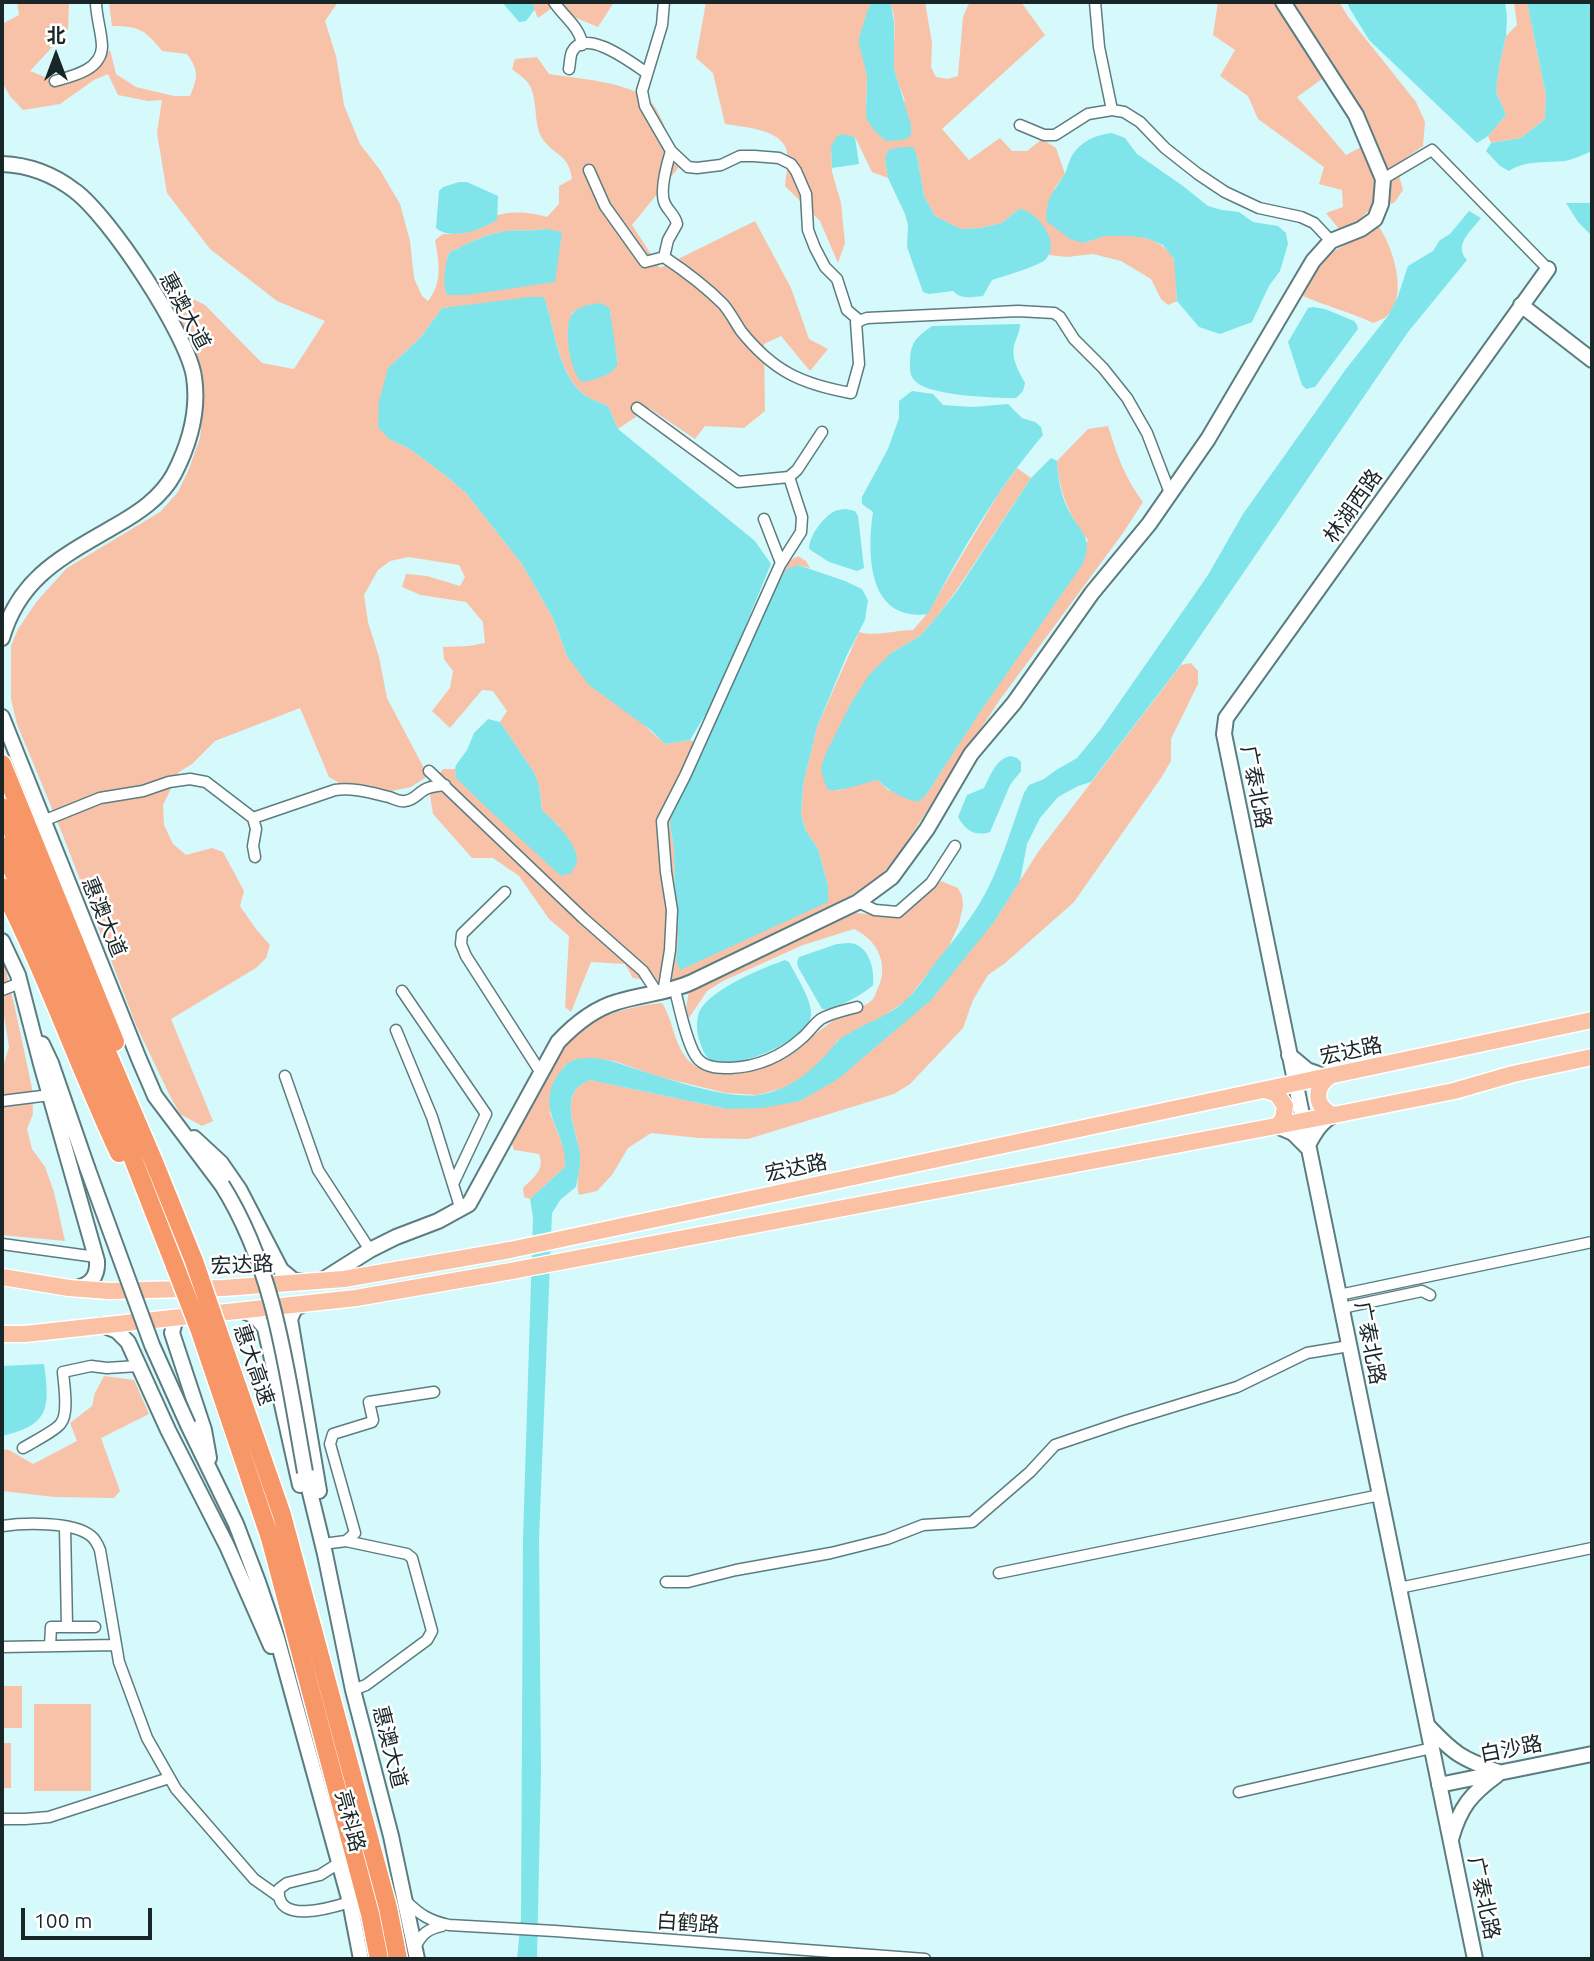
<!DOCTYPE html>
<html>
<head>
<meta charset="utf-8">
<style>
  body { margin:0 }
  #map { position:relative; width:1594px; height:1961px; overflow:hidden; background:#d6f9fb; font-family:Ubuntu,"Noto Sans SC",sans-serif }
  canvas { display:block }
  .frame { position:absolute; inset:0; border:4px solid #192627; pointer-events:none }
  .north { position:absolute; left:21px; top:21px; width:70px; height:70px; -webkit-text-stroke:5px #fff; paint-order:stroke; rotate:0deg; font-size:19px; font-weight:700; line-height:28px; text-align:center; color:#192627 }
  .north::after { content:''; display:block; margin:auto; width:24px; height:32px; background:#192627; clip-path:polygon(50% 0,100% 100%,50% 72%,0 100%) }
  .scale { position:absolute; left:21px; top:1908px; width:131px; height:32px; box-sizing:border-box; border:4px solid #192627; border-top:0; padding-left:9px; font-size:21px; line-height:24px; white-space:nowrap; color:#192627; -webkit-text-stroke:5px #fff; paint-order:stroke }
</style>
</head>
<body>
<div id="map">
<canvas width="1594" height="1961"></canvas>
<div class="frame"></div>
<div class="north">北</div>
<div class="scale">100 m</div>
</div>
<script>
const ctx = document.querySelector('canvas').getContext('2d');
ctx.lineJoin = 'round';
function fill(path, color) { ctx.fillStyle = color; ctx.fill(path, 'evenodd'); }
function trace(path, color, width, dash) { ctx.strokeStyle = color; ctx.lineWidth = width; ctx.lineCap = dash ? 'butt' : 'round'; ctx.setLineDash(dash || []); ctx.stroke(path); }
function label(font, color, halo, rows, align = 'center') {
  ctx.font = font + ' Ubuntu,"Noto Sans SC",sans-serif'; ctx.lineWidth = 5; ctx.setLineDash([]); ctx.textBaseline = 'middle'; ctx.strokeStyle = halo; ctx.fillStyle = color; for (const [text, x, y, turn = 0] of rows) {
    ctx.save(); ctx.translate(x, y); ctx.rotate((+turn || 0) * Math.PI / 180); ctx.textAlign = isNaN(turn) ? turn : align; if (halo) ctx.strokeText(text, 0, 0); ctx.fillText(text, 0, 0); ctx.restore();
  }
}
fill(new Path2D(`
  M17,2H69L68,30L30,71L65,85L110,50L116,74L136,87L174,96H190C198,77 199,71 187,54L162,51C146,30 138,26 112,26L109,2H338L325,21L336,56L344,105L360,144L380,170L400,204L410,241L414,278L422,296L428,301C443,282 439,262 435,240L443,234C461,235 481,230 496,220L497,215C515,211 529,212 547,217L559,204V186L572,179C569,155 557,157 544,141C533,127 538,104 531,88C529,81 518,74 512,69L515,59L537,57L549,74C579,79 627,81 650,101C662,112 673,151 679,167L632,225L660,268L755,221L791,288L809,339L828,349L810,371L781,336L764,344L765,411L744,428L705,426L695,439L649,408L618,429L608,406C602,403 594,401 588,397C558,379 555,328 544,297L442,308L421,337L388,368L389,439L410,449L445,475L466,493L522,564L553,618L567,656L665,744L690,740L697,743L784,564L798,556L806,561L810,568L798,565L670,824L674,849L675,892L678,916V944L676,960L828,886L818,849L805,829L801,814L803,784L817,727L859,632C874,637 896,630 913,630L927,614L997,496L1017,468L1031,478L956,591L935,619L920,636L891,653L837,791L862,783L878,780L888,790L926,795L1088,540C1069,516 1059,492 1057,461L1088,429L1108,426C1118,457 1124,476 1143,502L1123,533L999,701L898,855L876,881L834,905L677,980L651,981L633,978L625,964L591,962L571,1012L565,1007L569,936L549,919L519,876L493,858H472L433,814L429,789L443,769H455L456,778L560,827L542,810L539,786L535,774L500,722L507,711L493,691L482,690L450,728L432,711L450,688L453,671L444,659L443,647L469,646L485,643L483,622L466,602L421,595L402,587L406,574L427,576L460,586L465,577L459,565L409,557L390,561L378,570L364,595L368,622L379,657L387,698L428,776L411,787L382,793L341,784L329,777L300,708L215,741L192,764L179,772L163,805L164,825L173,844L186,855L212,848L223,852L244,891L240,906L256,929L270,945L266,958L256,968L171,1019L213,1121L202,1126L180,1114L171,1098L136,1025L60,828L17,724L11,699V646L18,629L37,601L67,568L160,512L178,492L189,469L200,438L203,408L199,381L174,317L172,304L176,297L187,296L205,305L262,363L294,369L325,321L277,301L210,249L167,193L157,133L162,100L148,101L118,95L108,74L94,80L60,104L23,110L10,96L2,82V24L19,15ZM546,229L561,241L558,256L445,290L447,259L449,253C466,244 488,233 507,231C520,230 533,231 546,229ZM592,304L610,309L612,333L618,362L571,314L576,310Z
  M531,2H614L598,27L552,8L538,18Z
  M706,2H877L872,3L859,38L867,76L866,117L905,100C901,90 896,79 894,68C891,48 900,20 889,2H925L932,43L931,67L936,77L948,79L958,76L963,17L968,5L972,2H1021L1045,35L942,129L969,160L1000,138L1012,151H1027L1042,139L1056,148L1065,174L1054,189L1083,243C1090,241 1097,238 1104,236C1126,232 1162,236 1173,258C1177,266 1176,290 1177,301L1168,305L1161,299L1151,279L1121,261L1093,254L1067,257L1049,255L1050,243L1019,209L1002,223L981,228L961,229L935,216L924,196L917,156L885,159L888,178L872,172L855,137L831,147L832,172L841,203L845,243L838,263L820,221L785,186C786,175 789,162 787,152C783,129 743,127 725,124L713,73L696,58Z
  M1218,2H1339L1349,18L1416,102L1425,122L1423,146L1396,165L1403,190L1394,203L1371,208L1357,222L1339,229L1326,213L1343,207L1342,190L1319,184L1324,167L1258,119L1248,96L1220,76L1235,50L1213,35ZM1322,79L1346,107L1363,146L1346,155L1297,97Z
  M1514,2H1527L1546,95L1545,119L1521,138L1491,143L1488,136L1506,115L1496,92L1499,66L1506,36L1517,25Z
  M1379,227C1393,247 1408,295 1388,315C1385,319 1377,321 1373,323C1350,312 1326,306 1303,296L1307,281L1332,252Z
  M1191,663L1198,671V684L1171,739V761L1161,778L1074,902L1004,964L988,975L973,1000L963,1028L910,1084L894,1094L748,1139L699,1138L651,1133L628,1148L612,1175L597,1191L579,1195C575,1182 581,1169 580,1156C579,1136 563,1108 576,1089C579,1085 586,1082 590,1080L727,1109L800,1101L994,922L1038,852L1181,665Z
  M941,881L958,888L962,896L963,906L959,924L948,948L907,1000L885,1015L837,1041L831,1050L808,1074L784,1088L757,1095L726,1093L660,1077L614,1061L589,1058L574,1060L564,1066L550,1113L566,1154L565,1167L530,1199L524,1197L523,1188C534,1177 545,1170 539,1154L514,1150L511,1141L560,1050C584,1018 624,1007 662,1003C675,1023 674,1054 697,1067C707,1072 717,1073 728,1073C773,1076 797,1046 830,1023C841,1015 864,1008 872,1000C875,997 876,993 877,990C890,966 878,940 854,929L803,945L723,981L707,991L689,1018L686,1009L689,991L711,977L826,924L855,913L890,916L900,915Z
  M2,961L5,967L15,1008L32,1088L33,1114L27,1129L32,1149L45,1167L54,1192L65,1241L2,1235V1070L9,1047L2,1004Z
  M104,1376L134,1380L149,1414L101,1438L120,1491L114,1498L55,1497L2,1491V1449L9,1450L33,1464L77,1441L70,1423L92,1406L95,1393Z
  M2,1686H22V1728H2Z
  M34,1704H91V1791H34Z
  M2,1743H11V1788H2Z`), '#f8c2a9');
fill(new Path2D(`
  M502,2H531L535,9L526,21L519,22Z
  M877,2H889L891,5L894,22V69L911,125V136L903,140L886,141L874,130L866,118L867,76L859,44V38L868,9L872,3Z
  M1347,2H1505L1507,17L1506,36L1499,66L1496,92L1506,115L1488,136L1477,143L1369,40L1350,9Z
  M1527,2H1592V151C1583,155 1574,159 1565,161C1546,163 1525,160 1509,171L1500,166L1486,151L1491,143L1521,138L1545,119L1546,95Z
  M1112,133L1125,138L1137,154L1183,186L1208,206L1222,210L1239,212L1253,222L1278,226L1286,233L1288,244L1280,271L1269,286L1252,322L1220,334L1199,327L1177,301L1174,259L1163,245L1146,238L1128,236H1105L1083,243L1070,239L1046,221C1047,195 1052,195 1064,175C1068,168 1069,160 1073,154C1081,141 1098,134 1112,133Z
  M842,134L855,137L859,164L832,168L831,147L836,137Z
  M901,147H913L917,156L924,196L935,216L961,229L981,228L1002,223L1019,209C1037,210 1063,244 1045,260C1038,266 1002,277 992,280L983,296C972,297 961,300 953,291L929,294L923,292L907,247L908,225L905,214L888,178L885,159L888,150Z
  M459,182H467L498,196L497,220C481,230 451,241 436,228L439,191L443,187Z
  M1566,203H1592V236L1578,222Z
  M1469,211L1481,218C1471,231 1453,245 1467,260L1408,332L1179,667L1091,782L1078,786L1058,797L1040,818L1027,844L1020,881L994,922L931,1000L838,1079L800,1101L762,1108L727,1109L590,1080C586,1082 579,1085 576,1089C563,1107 578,1135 580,1154C581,1165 578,1176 576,1187L561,1199L552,1213L539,1539L541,1771L537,1959H517L521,1918L523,1539L533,1217L530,1199L565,1167C568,1129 529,1107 564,1067C569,1060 579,1058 588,1058C605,1057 623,1065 639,1070C671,1080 726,1099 758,1095C786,1091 807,1075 825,1056C830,1051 834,1044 839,1040C860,1024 888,1018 907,999C917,990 925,977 933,966C948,947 965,927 978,906C998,875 1011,829 1024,793L1029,785L1044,779L1056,770L1077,758L1100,730L1208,575L1243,514L1346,369L1388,316L1398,296L1408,266L1433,251L1440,240L1450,234Z
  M546,229L562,232L555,282L467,295H447C442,284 445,264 449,253C466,244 488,233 507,231C520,230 533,231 546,229Z
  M530,297H544C555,328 558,380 588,397C594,401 602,403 608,406L618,429L755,541L771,564L715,699L690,740L665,744L652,731L589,685L567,656L553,618L522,564L466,493L445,475L410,449L389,439L378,427L379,401L388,368L421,337L442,308Z
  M600,303L610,308C610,319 619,360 617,365C612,376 593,380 582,382C570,374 562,324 573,313C579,306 592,304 600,303Z
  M1313,307L1325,309L1354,321L1357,325L1358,329L1315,387L1306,389L1302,385L1288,342L1308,308Z
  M1020,324C1020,332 1016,338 1014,346C1011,359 1019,372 1025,383L1023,391L1016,398C995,398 929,396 915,381C909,375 910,368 910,360C911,341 917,337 932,326Z
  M912,391L933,394L943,405L973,407L1008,404L1022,418L1035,422L1041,427L1043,435C997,489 961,552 928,614C867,622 867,553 873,512L862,504V497L888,449L899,418V401Z
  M1051,458L1057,461C1058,476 1060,491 1066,505C1077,531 1096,535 1082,565L978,715L926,795L918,802C902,798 890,792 878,780C862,783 843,792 828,790L823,778L821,768L825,755L851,703L869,675L891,653L920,636L935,619L957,591L1031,478Z
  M846,509L855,511L858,516L864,568L857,571L829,562L809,549C809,536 823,517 835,511C837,510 843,509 846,509Z
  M798,565L845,581L862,589L868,600L865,620L847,655L817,727L803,784L801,814L805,829L818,849L828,886V902L680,970L676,960L678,944V916L675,892L674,849L670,824L674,806L781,578L787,569Z
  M488,719L500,722L535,774L539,786L542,810C554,821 574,840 577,857C578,863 574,868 571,873L561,876L490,811L456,778L455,769L456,765L467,750L474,733Z
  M1010,756L1017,758L1021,762V771L1010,785L990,832C975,837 965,830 958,817L967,795L984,788C991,775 995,760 1010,756Z
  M848,943C868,943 875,968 873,985C864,994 834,1011 822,1009L798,967L797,962L799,957L837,944Z
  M785,960L789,962C796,976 813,1001 811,1016C806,1041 738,1069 716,1062C706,1060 703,1051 700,1042C697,1035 696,1024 698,1016C704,991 763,968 785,960Z
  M44,1364C50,1408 50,1425 2,1436V1366Z`), '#7fe5eb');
const street = new Path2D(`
  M554,2C563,16 581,28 582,45
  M664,2L662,25L642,91L645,106L671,151L688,167L697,168L721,165L740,156H754L779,158L791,164L796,171L806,194L808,230L815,248L825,267L837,279L847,310L860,321
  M1095,2L1099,47L1112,110
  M569,69C570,64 570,56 572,52C585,26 633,64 647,73
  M55,81C73,76 101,70 102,47C102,33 96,17 96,2
  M1020,125L1044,135H1055L1088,114L1112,110L1124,112L1140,122L1165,148L1198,174L1225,192L1259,208L1301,217L1314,223L1331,241
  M589,170L605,206L645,262L664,257L668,240L677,224C675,215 669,212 665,204C659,192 667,164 671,151
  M1383,179L1432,150L1548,269
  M664,257C685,271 705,286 723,304C730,312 735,322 741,331C773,371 801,384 851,393L859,364L856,322L867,318L1018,311L1054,313L1060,317L1074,339L1103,368L1127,398L1147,433L1170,493
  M637,408L738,482L789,477L797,470L822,432
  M764,519L781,563
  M429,771L583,918L643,971L658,994
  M253,818L335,790C352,787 372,793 389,797C395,799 399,802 405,801C414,800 416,795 424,790C430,786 438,786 445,785
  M43,821L100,798L143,791L169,782L190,779L206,782L253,818L256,829L253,846L255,857
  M505,892L462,934L461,944L466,956L541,1073
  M858,902L875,910L898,912L931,883L955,846
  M2,990L20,983
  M675,990C679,1006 688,1050 699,1060C707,1068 720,1068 730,1068C758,1067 782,1056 802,1038C809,1032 814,1024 821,1019C831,1013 846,1010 857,1007
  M402,991L486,1114L453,1184
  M663,993L670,950L672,910L666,872L662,821L685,776L780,565L801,532L802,517L789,477
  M396,1030L432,1117L461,1210
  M285,1076L318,1170L370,1250
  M2,1101L50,1095
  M2,1244L96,1257
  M1339,1295L1592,1242
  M1342,1308L1422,1291L1430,1295
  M23,1448C31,1443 57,1430 61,1423C69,1413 64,1385 63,1372L91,1366L107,1368L138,1366
  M2,1526C23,1523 73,1521 91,1536C95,1539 98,1545 100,1550L119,1662L147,1738L176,1789L254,1879L278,1896
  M65,1527L67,1626
  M346,1541L355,1533L330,1444L333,1434L372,1422L373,1420L369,1402L434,1392
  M323,1544L346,1541L407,1554L412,1558L432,1631L427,1640L366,1685L353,1690
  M999,1573L1380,1495
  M666,1582H688L736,1570L831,1553L887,1539L923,1525L972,1522L1030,1472L1055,1445L1126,1421L1237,1387L1307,1353L1349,1346
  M1399,1588L1592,1548
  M50,1646L51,1627H95
  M2,1647L116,1645
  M1239,1792L1432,1748
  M2,1819H25L49,1817L169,1778
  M339,1863L320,1875L287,1883L279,1889C275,1925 331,1908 350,1902
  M406,1901C420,1915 430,1921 449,1925L555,1931L925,1959
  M415,1947C422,1934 427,1929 442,1926`);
const secondary = new Path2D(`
  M2,164C29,165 53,174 75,191C109,216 188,335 194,377C199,410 189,445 174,474C161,498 138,513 115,526C64,556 20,576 2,638
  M1521,305L1592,360
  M2,717L139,1059L155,1096L222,1185
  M2,941L18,975L41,1064L97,1261C98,1276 91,1285 76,1288
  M42,1044L51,1063L87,1167
  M1289,1055L1307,1070L1327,1077
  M1277,1126L1293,1133L1307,1147C1314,1134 1320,1122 1334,1115
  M194,1138L221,1163L239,1189L281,1270L293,1280L303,1282
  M321,1281L370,1250L396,1237L438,1221L469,1204L558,1042C574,1025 593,1009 617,1002C642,994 668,993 692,982L858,902L892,877L927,829L971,754L1014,703L1092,593L1149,524L1208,439L1313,261L1331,241L1361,229L1375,219L1381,204L1383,179L1356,115L1283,2
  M304,1304L295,1308L290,1319L319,1491
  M241,1310L255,1316L265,1328L300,1485
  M182,1316L175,1321L172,1333L204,1430L209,1458
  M102,1325L117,1331L128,1342L168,1430L227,1546L271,1646
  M188,1425L236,1524L258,1582L277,1638L350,1902L361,1959
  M305,1472L325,1554L353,1690L391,1836L417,1959
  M1427,1725C1454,1754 1462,1759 1499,1772
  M1439,1785L1592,1754
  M1451,1839C1460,1807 1471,1794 1497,1775
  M1475,1959L1224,734L1226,718L1548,269`);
const primary = new Path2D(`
  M1329,1077C1313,1088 1315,1109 1334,1115
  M1268,1091L1277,1094L1285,1106L1283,1119L1277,1126
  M2,1277L69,1288L109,1291L223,1288L344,1279L510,1250L1592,1020
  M2,1334H25L356,1298L511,1271L1334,1115L1454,1091L1513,1074L1592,1057`);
const highway = new Path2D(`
  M2,764L115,1042
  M2,807L154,1162L194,1261
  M2,846L92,1054L175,1266
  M2,887C46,973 78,1065 119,1153
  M216,1325L282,1515L388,1908L398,1959
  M200,1331L270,1538L370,1914L379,1959`);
trace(street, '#5c7d7f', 13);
trace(secondary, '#5c7d7f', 18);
trace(primary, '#fff', 19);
trace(highway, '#fff', 21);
trace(street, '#fff', 10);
trace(secondary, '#fff', 14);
trace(primary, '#fac1a4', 16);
trace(highway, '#f79768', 18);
const secondaryBridge = new Path2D(`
  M87,1167L152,1345L188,1425
  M222,1185C276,1271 287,1374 305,1472`);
const highwayBridge = new Path2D(`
  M194,1261L216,1325
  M175,1266L200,1331`);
trace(secondaryBridge, '#5c7d7f', 18, []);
trace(highwayBridge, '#fff', 21, []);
trace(secondaryBridge, '#fff', 14);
trace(highwayBridge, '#f79768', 18);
label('21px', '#192627', '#fff', [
  ["惠澳大道",185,311,62],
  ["林湖西路",1353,506,-55],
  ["广泰北路",1256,787,79],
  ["惠澳大道",104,917,68],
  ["宏达路",1351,1051,-12],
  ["宏达路",796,1168,-12],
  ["宏达路",242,1265,-3],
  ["广泰北路",1370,1343,79],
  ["惠大高速",254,1365,71],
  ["惠澳大道",390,1747,76],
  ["白沙路",1511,1749,-11],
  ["亮科路",350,1821,75],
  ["广泰北路",1484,1898,78],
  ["白鹤路",688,1923,4]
]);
</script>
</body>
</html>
